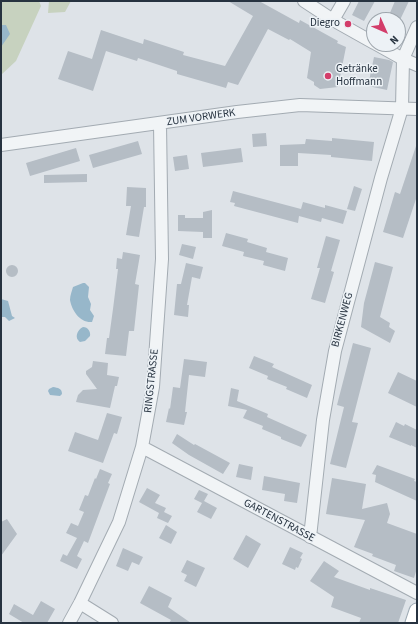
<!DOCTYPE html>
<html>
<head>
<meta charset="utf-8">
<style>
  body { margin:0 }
  #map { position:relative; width:418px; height:624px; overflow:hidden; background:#dee3e8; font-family:"Source Sans 3",sans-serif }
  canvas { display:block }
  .frame { position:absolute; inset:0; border:2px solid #273340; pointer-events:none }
  .north { position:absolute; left:366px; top:12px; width:40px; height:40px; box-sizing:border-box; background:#edf2f6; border:1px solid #9ea6ad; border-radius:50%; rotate:135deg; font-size:11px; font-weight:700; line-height:16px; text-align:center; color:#273340 }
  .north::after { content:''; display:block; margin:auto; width:14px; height:18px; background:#d33d6a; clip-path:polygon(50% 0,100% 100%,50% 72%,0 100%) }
</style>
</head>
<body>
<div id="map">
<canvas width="418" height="624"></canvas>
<div class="frame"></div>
<div class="north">N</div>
</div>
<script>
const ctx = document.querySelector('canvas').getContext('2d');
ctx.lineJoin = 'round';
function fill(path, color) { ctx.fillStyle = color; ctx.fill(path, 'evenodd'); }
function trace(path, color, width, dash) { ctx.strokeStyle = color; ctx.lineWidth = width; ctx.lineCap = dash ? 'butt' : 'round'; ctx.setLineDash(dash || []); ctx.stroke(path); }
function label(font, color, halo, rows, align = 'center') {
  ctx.font = font + ' "Source Sans 3",sans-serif'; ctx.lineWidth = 3; ctx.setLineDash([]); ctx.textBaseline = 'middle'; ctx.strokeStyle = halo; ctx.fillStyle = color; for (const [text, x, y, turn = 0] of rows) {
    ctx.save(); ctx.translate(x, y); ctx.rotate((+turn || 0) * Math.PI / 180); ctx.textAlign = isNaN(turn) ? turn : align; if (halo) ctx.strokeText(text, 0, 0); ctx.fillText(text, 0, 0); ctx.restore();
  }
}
fill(new Path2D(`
  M1,1H39L41,6L16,61L1,75Z
  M49,1H71L65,12L48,13Z`), '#c7d2bf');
fill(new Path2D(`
  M1,25H6L10,34L1,47Z
  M83,283H85L89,287L88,297L91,304L90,310L94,316L92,322C80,323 72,311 70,300C70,295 72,291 73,287Z
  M1,299L8,301L12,316L15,318L9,321L5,317H1Z
  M83,327C88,327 91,332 90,336L85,341L80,342C74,338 77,330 83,327Z
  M53,387C58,388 62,388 62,394L60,396L50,395L48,391L49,389Z`), '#97b7ca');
fill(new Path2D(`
  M228,1H259L299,23L300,20L338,41L337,43L346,47L338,87L320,89L314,85V82L307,78L311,52L290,39L289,40L268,29L238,85L228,82L226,88L177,74V71L138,58L137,61L106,51L93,91L58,79L68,51L92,59L101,30L143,44L144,39L184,52L183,55L225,66L253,16Z
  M359,1H375L364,21L352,15Z
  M395,1H409L400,20H387Z
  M374,57L389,60L393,62L387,90L368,86Z
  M266,133L267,146L253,147L252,134Z
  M332,138L374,142L372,161L331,157V155L298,153V166H280V145L305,144L306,139L332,141Z
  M138,141L142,154L93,168L89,155Z
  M416,146H417V199H416L403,238L383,232L395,192L400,194Z
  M76,148L80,161L30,176L26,163Z
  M241,148L243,162L203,167L201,153Z
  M187,155L189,169L175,171L173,157Z
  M87,174V182L44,183V175Z
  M354,186L362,189L355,211L347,209Z
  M127,187L146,188V207H144L139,237L126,235L131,206H126Z
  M233,191L301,209L303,202L325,208V205L347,211L343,224L322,218L321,222L299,216L298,223L234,206L235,203L230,202Z
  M212,210V238H203V232L178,231V215H185V218H203V212Z
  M226,233L248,239L247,242L267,248L266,252L288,258L285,271L263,265L264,261L243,256L244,252L222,246Z
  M326,236L340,240L331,271L334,272L325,303L311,299L320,268H317Z
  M182,244L196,247L193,259L179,255Z
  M123,252L140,255L135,284L139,285L134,331H129L126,356L105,354L107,338H109L113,309L118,269H116L117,258L122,259Z
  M375,262L393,267L380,317L390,323L389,327L395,331L390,343L361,327L364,303Z
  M186,263L203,267L200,279L192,277L187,305H189L188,317L174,315L177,284H181Z
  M6 271a6 6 0 1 1 12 0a6 6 0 1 1-12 0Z
  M353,343L371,348L352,422L358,423L346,468L330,464L344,407L337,405Z
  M254,356L274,364L272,367L312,385L307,398L286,389L287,387L267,379L268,376L249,368Z
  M184,359L207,362L205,377L189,375L185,412H187L184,425L166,422L169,408L170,409L173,387L180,388Z
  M93,361L108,363L107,375L119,377L117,386H115L110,408L76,402L78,395L83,390L97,389L86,374V371L92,367Z
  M398,372L417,381V407L388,393Z
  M231,388L239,390L237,401L268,414L267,417L307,435L301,447L281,439V437L262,429L263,426L243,418L247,410L228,406Z
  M107,413L122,417L117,434L114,433L103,463L68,451L75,432L98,440Z
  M396,422L404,426L405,424L417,430V448L411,445V446L389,437Z
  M177,434L194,445L195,444L230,463L223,474L189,455L172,443Z
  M239,464L253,467L251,480L236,477Z
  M377,465L415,479L414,481L417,482V501L375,482L376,475L372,474Z
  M100,469L112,474L108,483L110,484L88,543L84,541L77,556L82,559L77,569L60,561L63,554L67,556L77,538L66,533L71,523L78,526L84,512L79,510L85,495L88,496L95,478L96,479Z
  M264,476L300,483L297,503L284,501L285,494L262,490Z
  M332,478L366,484L362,509L387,503L390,514L387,523L417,534V568L414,578L394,571L396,565L372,556L373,554L354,547L365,520L326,514Z
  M147,488L160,495L155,503L166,508L164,512L172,516L168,523L157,518L159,513L139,502Z
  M199,490L208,494L204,501L217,508L211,519L197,512L202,503L194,499Z
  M7,519L17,534L1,556V522Z
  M166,525L177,532L171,544L159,538Z
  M246,535L261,544L248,568L233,559Z
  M290,547L303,553L300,558L302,559L298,568L296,567L295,570L282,564Z
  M123,548L143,557L139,565L132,562L128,571L116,566Z
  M187,560L205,568L196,587L184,581L187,575L181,572Z
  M324,561L339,571L334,577L370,590V588L406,600L398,623H359L361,618L331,607L334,597L310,581Z
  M149,586L172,598L168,607L191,623H169L171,620L140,603Z
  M41,601L55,609L47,623H24L9,614L14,604L33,615Z`), '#b5bdc5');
const minor = new Path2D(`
  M304,1L333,20L374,43
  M333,20L344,1
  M417,27L403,59L417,65
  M1,145L237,112L300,105L417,109
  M142,447L417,593
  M310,537L323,420L335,351L381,178L402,108L403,59L376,44
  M80,603L112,623
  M69,623L80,603L119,522L142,447L153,387L162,259L160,124`);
const major = new Path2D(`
  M413,623L417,611`);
trace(minor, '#a3abb2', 14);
trace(major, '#9daab4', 17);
trace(minor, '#f1f4f6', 12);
trace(major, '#fff', 15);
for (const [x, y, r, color] of [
  [348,24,4,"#d33d6a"],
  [328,76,4,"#d33d6a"]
]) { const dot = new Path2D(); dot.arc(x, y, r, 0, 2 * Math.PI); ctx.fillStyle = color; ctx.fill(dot); trace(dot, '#edf2f6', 1.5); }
label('11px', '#273340', '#edf2f6', [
  ["Diegro",340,24],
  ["Getränke",336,70,"left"],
  ["Hoffmann",336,83,"left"]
], 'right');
label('11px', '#273340', '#edf2f6', [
  ["ZUM VORWERK",201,118,-8],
  ["BIRKENWEG",343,320,-75],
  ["RINGSTRASSE",152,381,-84],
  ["GARTENSTRASSE",279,521,28]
]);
</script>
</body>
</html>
